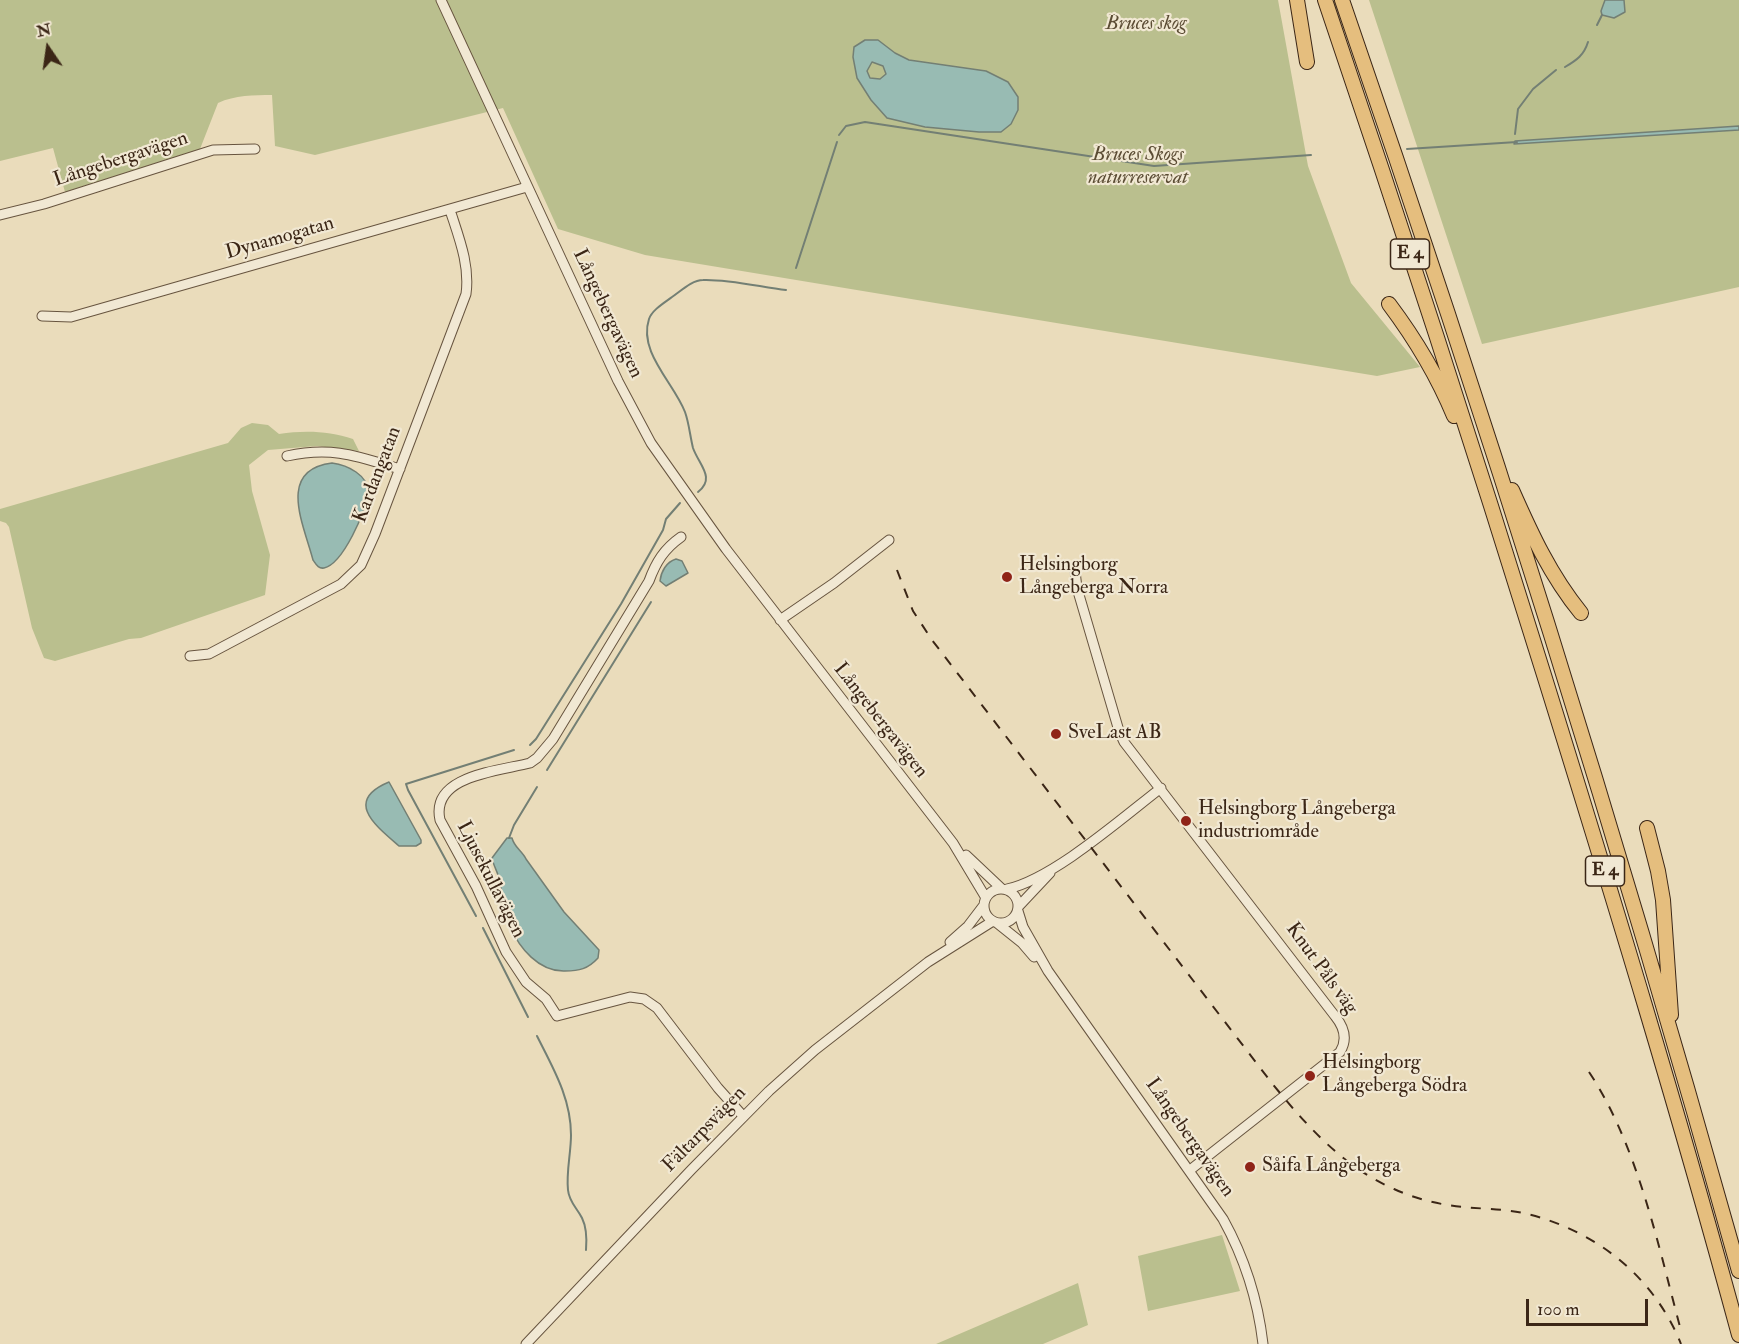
<!DOCTYPE html>
<html>
<head>
<meta charset="utf-8">
<style>
  body { margin:0 }
  #map { position:relative; width:1739px; height:1344px; overflow:hidden; background:#eadcbb; font-family:"IM FELL Double Pica",serif }
  canvas { display:block }
  .north { position:absolute; left:18px; top:18px; width:60px; height:60px; -webkit-text-stroke:4px #f1e8d3; paint-order:stroke; rotate:347deg; font-size:16px; font-weight:700; line-height:24px; text-align:center; color:#3b2616 }
  .north::after { content:''; display:block; margin:auto; width:21px; height:27px; background:#3b2616; clip-path:polygon(50% 0,100% 100%,50% 72%,0 100%) }
  .scale { position:absolute; left:1526px; top:1299px; width:122px; height:27px; box-sizing:border-box; border:3px solid #3b2616; border-top:0; padding-left:8px; font-size:18px; line-height:21px; white-space:nowrap; color:#3b2616; -webkit-text-stroke:4px #f1e8d3; paint-order:stroke }
</style>
</head>
<body>
<div id="map">
<canvas width="1739" height="1344"></canvas>
<div class="north">N</div>
<div class="scale">100 m</div>
</div>
<script>
const ctx = document.querySelector('canvas').getContext('2d');
ctx.lineJoin = 'round';
function fill(path, color) { ctx.fillStyle = color; ctx.fill(path, 'evenodd'); }
function trace(path, color, width, dash) { ctx.strokeStyle = color; ctx.lineWidth = width; ctx.lineCap = dash ? 'butt' : 'round'; ctx.setLineDash(dash || []); ctx.stroke(path); }
function label(font, color, halo, rows, align = 'center') {
  ctx.font = font + ' "IM FELL Double Pica",serif'; ctx.lineWidth = 4.5; ctx.setLineDash([]); ctx.textBaseline = 'middle'; ctx.strokeStyle = halo; ctx.fillStyle = color; for (const [text, x, y, turn = 0] of rows) {
    ctx.save(); ctx.translate(x, y); ctx.rotate((+turn || 0) * Math.PI / 180); ctx.textAlign = isNaN(turn) ? turn : align; if (halo) ctx.strokeText(text, 0, 0); ctx.fillText(text, 0, 0); ctx.restore();
  }
}
fill(new Path2D(`
  M0,0H1278L1308,166L1351,283L1420,367L1377,376L645,255L558,229L503,108L315,155L275,146L272,95C254,95 235,95 218,103L200,149L65,192L53,148L0,161Z
  M1369,0H1739V287L1482,344Z
  M252,423L268,425L279,434C305,430 329,431 353,439L359,451L317,446L268,450L249,465L252,491L270,555L265,595L141,638L129,639L55,661L44,658L32,628L9,527L6,523L0,521V509L228,443L241,428Z
  M1222,1235L1240,1291L1148,1311L1138,1256Z
  M1078,1283L1088,1325L1043,1344H936Z`), '#babf8e');
const water = new Path2D(`
  M1605,0H1624L1625,12L1614,18L1602,15L1601,11Z
  M865,40H878L895,53L909,60L986,71L1008,82L1018,97V110L1011,124L1001,132H979L925,127L887,118L871,100L857,78L853,57L854,47ZM872,62L883,66L886,74L880,79L870,78L867,71Z
  M1739,126V130L1514,144L1515,141Z
  M332,463C347,465 369,475 368,493C366,511 343,564 324,568C318,569 316,564 313,560C304,525 276,470 332,463Z
  M676,559L682,561L688,573L666,586L660,581C661,572 666,562 676,559Z
  M389,782L421,840V843L416,846H399C376,826 343,801 389,782Z
  M507,838H512C514,847 522,851 526,859L564,912L599,950L598,958C588,969 579,971 565,971C539,972 519,948 510,926C504,910 503,892 498,875C496,869 493,864 492,858Z`);
fill(water, '#98bbb3');
trace(water, '#737f74', 1.5);
trace(new Path2D(`
  M1597,25L1602,15
  M1565,67C1577,60 1584,55 1588,42
  M1515,134L1518,109L1533,89L1556,70
  M839,135L846,126L865,122L1154,166L1311,155
  M1407,149L1517,142
  M796,268L837,142
  M698,492C716,478 699,465 693,448C690,436 689,423 685,412C674,383 638,352 649,319C652,310 664,303 672,297C681,291 692,280 703,280C728,279 761,287 786,290
  M530,745L536,739L621,604L663,530L666,519L680,503
  M547,770L651,602
  M509,838L514,825L537,787
  M476,916L408,790L406,784L514,750
  M483,928L528,1017
  M537,1036C553,1068 571,1098 571,1135C571,1153 566,1172 568,1190C569,1202 577,1208 582,1218C587,1228 587,1238 586,1250`), '#737f74', 2);
const minor = new Path2D(`
  M441,0L618,381L651,443L726,549L953,843L986,898
  M0,215L44,204L213,150L255,149
  M42,316L71,317L527,187
  M287,456C332,446 357,456 400,469
  M681,537C664,549 656,562 649,581L553,739L537,758L530,763C500,771 430,775 440,820L476,886L506,952L526,982L546,999L557,1016L630,997L644,999L657,1008L718,1088L743,1116
  M1075,571L1077,588L1119,731L1124,742L1335,1016C1344,1027 1348,1039 1340,1052L1190,1170
  M780,620L834,583L889,540
  M190,656L209,654L341,584L361,565L375,534L466,294C470,265 459,238 450,210
  M966,855L1002,889
  M984 906a17 17 0 1 1 34 0a17 17 0 1 1-34 0Z
  M1007,889C1053,879 1122,818 1161,788
  M1019,906L1050,873
  M1018,911L1023,927L1048,971L1223,1219C1244,1257 1258,1301 1263,1344
  M997,923L1022,943L1034,957
  M950,942L968,926L984,905
  M526,1344L692,1169L769,1091L815,1050L928,962L993,921`);
const highway = new Path2D(`
  M1297,0L1307,62
  M1325,0C1401,224 1474,449 1544,675C1612,894 1679,1113 1739,1335
  M1342,0C1487,419 1620,844 1739,1271
  M1389,304C1416,340 1437,375 1454,416
  M1512,490C1531,533 1550,575 1581,613
  M1647,828L1658,871L1663,900L1671,1015`);
trace(minor, '#67543f', 11);
trace(highway, '#3b2616', 16);
trace(minor, '#f1e8d3', 9);
trace(highway, '#e5be7e', 14);
trace(new Path2D(`
  M897,570L913,611L932,640L1271,1082C1305,1124 1343,1167 1394,1189C1416,1199 1440,1205 1464,1207C1483,1209 1504,1209 1523,1213C1594,1229 1654,1276 1681,1344
  M1589,1072C1637,1144 1658,1244 1680,1327`), '#3b2616', 2, [10, 10]);
for (const [x, y, r, color] of [
  [1007,577,6,"#8f2418"],
  [1056,734,6,"#8f2418"],
  [1186,821,6,"#8f2418"],
  [1310,1076,6,"#8f2418"],
  [1250,1167,6,"#8f2418"]
]) { const dot = new Path2D(); dot.arc(x, y, r, 0, 2 * Math.PI); ctx.fillStyle = color; ctx.fill(dot); trace(dot, '#f1e8d3', 2); }
for (const [x, y, w] of [
  [1410,254,39],
  [1605,871,39]
]) { const box = new Path2D(); box.roundRect(x - w / 2, y - 15, w, 30, 4.5); ctx.fillStyle = '#f1e8d3'; ctx.fill(box); trace(box, '#3b2616', 1.5); }
label('bold 18px', '#3b2616', null, [
  ["E 4",1410,254],
  ["E 4",1605,871]
]);
label('italic 20px', '#5b4c34', '#f1e8d3', [
  ["Bruces skog",1146,25],
  ["Bruces Skogs",1138,156],
  ["naturreservat",1138,179]
]);
label('20px', '#3b2616', '#f1e8d3', [
  ["Långebergavägen",121,160,-18],
  ["Dynamogatan",280,239,-16],
  ["Långebergavägen",607,314,65],
  ["Kardangatan",378,475,-69],
  ["Långebergavägen",880,721,52],
  ["Ljusekullavägen",490,880,63],
  ["Knut Påls väg",1321,969,54],
  ["Fältarpsvägen",705,1130,-46],
  ["Långebergavägen",1189,1138,55]
]);
label('20px', '#3b2616', '#f1e8d3', [
  ["Helsingborg",1019,566],
  ["Långeberga Norra",1019,589],
  ["SveLast AB",1068,734],
  ["Helsingborg Långeberga",1198,810],
  ["industriområde",1198,833],
  ["Helsingborg",1322,1064],
  ["Långeberga Södra",1322,1087],
  ["Såifa Långeberga",1262,1167]
], 'left');
</script>
</body>
</html>
